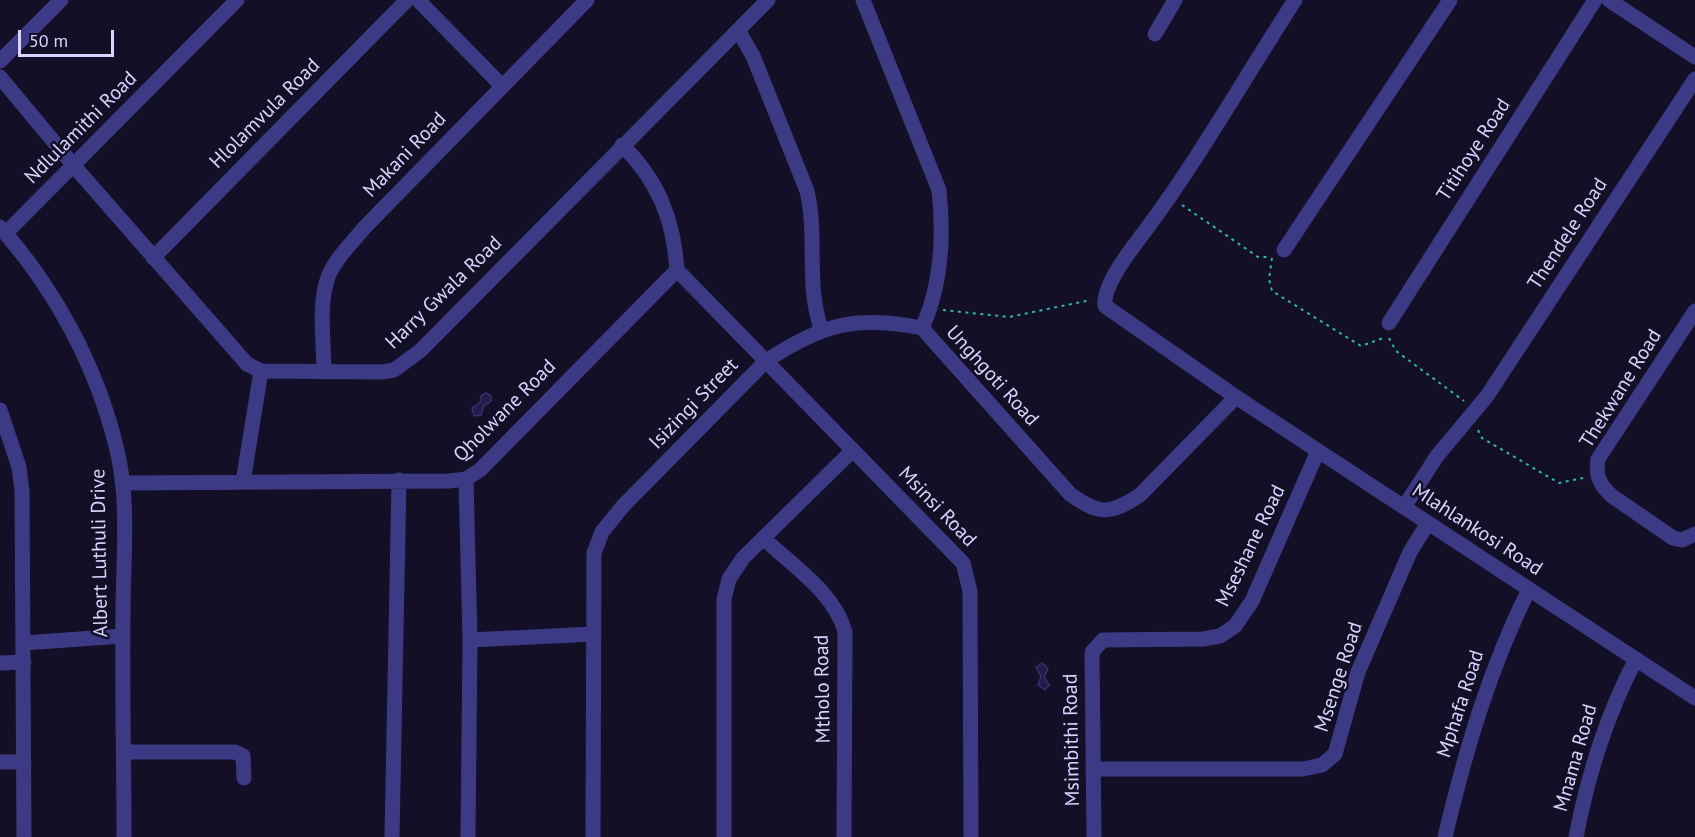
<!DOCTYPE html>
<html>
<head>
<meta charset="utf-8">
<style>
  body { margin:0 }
  #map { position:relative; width:1695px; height:837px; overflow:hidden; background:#130f26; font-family:"PT Sans",sans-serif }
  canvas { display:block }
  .scale { position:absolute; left:18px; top:30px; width:96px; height:27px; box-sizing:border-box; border:3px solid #d9d4ff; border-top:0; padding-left:8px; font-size:18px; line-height:21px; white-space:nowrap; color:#d9d4ff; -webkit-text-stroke:4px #130f26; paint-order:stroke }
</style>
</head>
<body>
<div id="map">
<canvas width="1695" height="837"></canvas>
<div class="scale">50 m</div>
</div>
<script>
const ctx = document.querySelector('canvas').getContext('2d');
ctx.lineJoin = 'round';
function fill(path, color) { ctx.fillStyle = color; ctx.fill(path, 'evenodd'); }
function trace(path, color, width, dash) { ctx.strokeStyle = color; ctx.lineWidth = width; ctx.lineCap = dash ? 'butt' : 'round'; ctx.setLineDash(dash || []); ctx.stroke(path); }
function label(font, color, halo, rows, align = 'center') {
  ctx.font = font + ' "PT Sans",sans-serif'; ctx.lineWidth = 5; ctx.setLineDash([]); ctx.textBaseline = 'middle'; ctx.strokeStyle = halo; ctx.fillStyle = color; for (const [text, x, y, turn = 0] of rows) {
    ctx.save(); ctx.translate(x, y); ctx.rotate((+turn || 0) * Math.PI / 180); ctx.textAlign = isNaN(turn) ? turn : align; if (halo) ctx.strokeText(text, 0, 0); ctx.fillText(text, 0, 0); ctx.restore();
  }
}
const building = new Path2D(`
  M486,393L491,396V401L484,406L481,415L474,416L472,408L480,403L481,396Z
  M1042,663L1048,669L1044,677L1049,685L1045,690L1038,685L1041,677L1036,667Z`);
fill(building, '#241b47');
trace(building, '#3b2d73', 1.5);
trace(new Path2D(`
  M1182,205L1258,257H1271
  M1272,258L1269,279L1272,291L1361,346L1386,337
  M943,310L1009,317L1091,300
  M1389,338L1396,351L1464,401
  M1478,430L1482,438L1559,483L1583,478`), '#2fb8b0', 2, [3, 4.5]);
trace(new Path2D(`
  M418,0L501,85
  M863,0L939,190C944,236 941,286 922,328
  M1295,0C1245,77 1200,157 1145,231C1133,247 1102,285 1105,306L1236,397L1695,698
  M1609,0L1695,57
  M738,30L753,56L807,191C818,237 805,286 822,331
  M1155,34L1175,0
  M0,61L61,0
  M0,77L74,166L247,364L261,371L382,372L394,370L420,351L768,0
  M0,227C55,289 96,365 116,446C130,500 123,559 123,614C122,688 124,763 124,837
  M6,233L237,0
  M1284,250L1450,0
  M153,258L407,0
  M677,270L963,563L970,591L971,837
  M1695,311L1598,459C1595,476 1600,485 1612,496L1673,538L1682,540L1695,534
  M1389,323L1595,0
  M922,328L1070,494C1099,515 1110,515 1140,495L1236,397
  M324,372C324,343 318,305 328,277C335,259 352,243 364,228L587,0
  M0,410L19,467L22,491L24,837
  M466,479L470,640L468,837
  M243,482L261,371
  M122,483L449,481L466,479L480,470L677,270C674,220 658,180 622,145
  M1404,507L1437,456L1487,396L1695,79
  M763,538C792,565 835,593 845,632L844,837
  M470,640L594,634
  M24,643L122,636
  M0,663L24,662
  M124,752H235L243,756L244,778
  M0,762H24
  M1093,769H1303L1322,765L1335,754L1358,672L1410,552L1428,523
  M392,837L399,480
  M593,837L594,553L602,532L623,506L766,361C822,324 856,315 922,328
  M724,837V599L729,579L743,558L853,450
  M1094,837L1092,652L1103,640L1203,639L1220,636L1235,626L1252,601L1318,451
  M1445,837C1466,749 1489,670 1529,589
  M1576,837C1588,774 1606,716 1636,659`), '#3d3a85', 15);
label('20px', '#d9d4ff', '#130f26', [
  ["Hlolamvula Road",265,114,-45],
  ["Ndlulamithi Road",81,128,-45],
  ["Titihoye Road",1474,150,-57],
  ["Makani Road",405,155,-46],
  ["Thendele Road",1568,234,-57],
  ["Harry Gwala Road",444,293,-44],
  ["Unghgoti Road",992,376,48],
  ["Thekwane Road",1621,389,-58],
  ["Isizingi Street",694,404,-46],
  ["Qholwane Road",505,411,-45],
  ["Msinsi Road",937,507,46],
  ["Mlahlankosi Road",1477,530,33],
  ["Mseshane Road",1251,546,-64],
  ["Albert Luthuli Drive",100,553,-91],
  ["Msenge Road",1339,677,-72],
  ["Mtholo Road",823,689,-91],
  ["Mphafa Road",1461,704,-72],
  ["Msimbithi Road",1072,740,-91],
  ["Mnama Road",1576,758,-74]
]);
</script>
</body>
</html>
